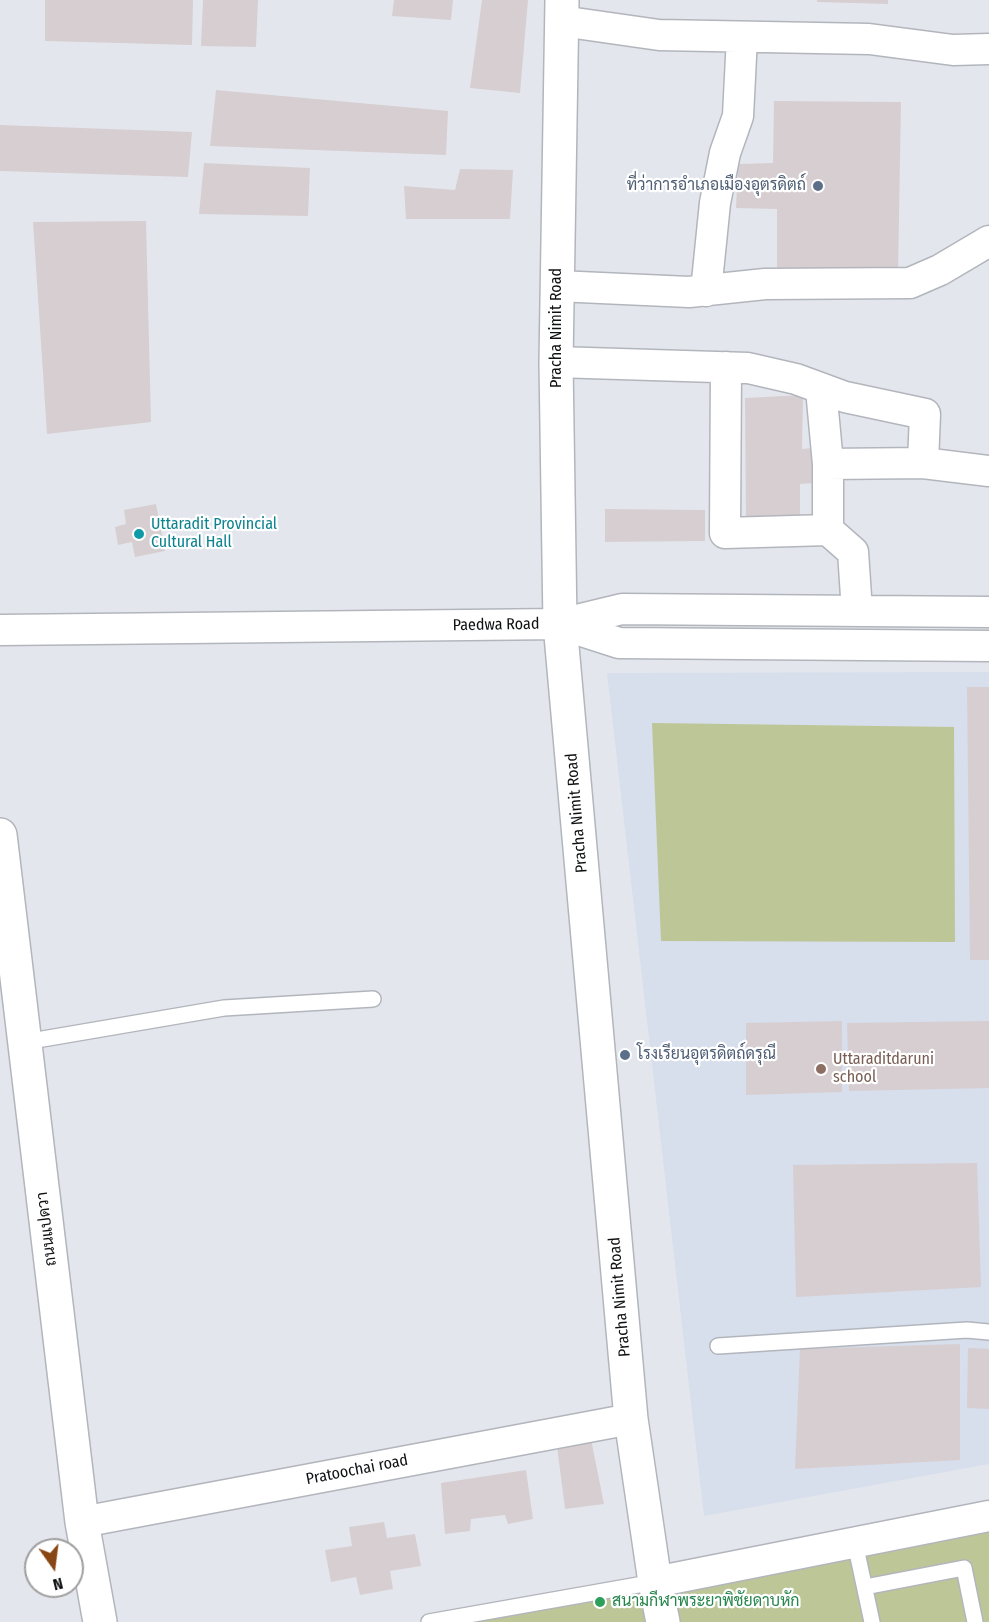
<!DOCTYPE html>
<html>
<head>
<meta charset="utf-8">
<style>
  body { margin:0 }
  #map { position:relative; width:989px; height:1622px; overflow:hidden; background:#e3e7ed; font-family:"Fira Sans Condensed",sans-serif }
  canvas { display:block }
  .north { position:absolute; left:24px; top:1538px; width:60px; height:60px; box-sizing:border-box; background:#fff; border:2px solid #9f9fa0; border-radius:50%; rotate:166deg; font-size:16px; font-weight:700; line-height:24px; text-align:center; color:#0e1012 }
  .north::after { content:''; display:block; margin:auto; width:21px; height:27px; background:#884615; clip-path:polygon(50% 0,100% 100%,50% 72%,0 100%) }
</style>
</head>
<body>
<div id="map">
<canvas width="989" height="1622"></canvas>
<div class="north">N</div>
</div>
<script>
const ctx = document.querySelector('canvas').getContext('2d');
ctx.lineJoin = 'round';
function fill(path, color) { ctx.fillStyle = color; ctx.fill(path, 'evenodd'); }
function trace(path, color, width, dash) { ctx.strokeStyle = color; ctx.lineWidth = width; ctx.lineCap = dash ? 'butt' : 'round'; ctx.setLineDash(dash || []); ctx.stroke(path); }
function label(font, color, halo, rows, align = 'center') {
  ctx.font = font + ' "Fira Sans Condensed",Sarabun,sans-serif'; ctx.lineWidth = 4.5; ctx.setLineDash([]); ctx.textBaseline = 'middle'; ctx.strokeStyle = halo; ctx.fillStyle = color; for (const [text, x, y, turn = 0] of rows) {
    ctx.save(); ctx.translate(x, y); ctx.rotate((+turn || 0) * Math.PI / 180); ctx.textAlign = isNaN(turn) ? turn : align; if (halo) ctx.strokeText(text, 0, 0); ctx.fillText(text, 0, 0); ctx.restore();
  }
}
fill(new Path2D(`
  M989,672V1464L704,1516L607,673Z`), '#d7deec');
fill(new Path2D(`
  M652,723L954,727L955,942L661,941Z
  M989,1516V1622H429Z`), '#bdc697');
fill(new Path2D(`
  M45,0H193L192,45L45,41Z
  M203,0H258L256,47L201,46Z
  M394,0H453L451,20L392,16Z
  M482,0H528L520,93L470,88Z
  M817,0H888V4L817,2Z
  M216,90L448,111L446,155L210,146Z
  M774,101L901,102L898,274L777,271V209L736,208L738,164L773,163Z
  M0,125L192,132L188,177L0,171Z
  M204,163L310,168L308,216L199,214Z
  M460,169L513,170L510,219H406L404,186L455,190Z
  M146,221L151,422L47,434L33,222Z
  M803,395L802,449L813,448V483L800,484V522L746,524L745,398Z
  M156,504L165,551L135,557L132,542L118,545L115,527L126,524L124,510Z
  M605,509L705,510V541L605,542Z
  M967,687H989V960H970Z
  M842,1021V1092L746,1095V1023Z
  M989,1021V1088L849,1091L847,1023Z
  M977,1163L981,1287L796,1297L793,1165Z
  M960,1344V1460L795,1469L800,1349Z
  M968,1348L989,1349V1409L967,1408Z
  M591,1439L604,1504L565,1509L557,1446Z
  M526,1470L533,1519L508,1524L505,1515L471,1519L470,1531L445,1534L441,1483Z
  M384,1522L387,1538L415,1534L421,1566L390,1571L393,1589L360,1595L356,1577L331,1582L325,1550L352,1546L349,1527Z`), '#d7ced1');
const service = new Path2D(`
  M25,1042L224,1008L373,999
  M718,1346L967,1330L989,1332
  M855,1543L872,1622
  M865,1587L964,1568L975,1622
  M429,1622L655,1582`);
const minor = new Path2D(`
  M561,21L659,35L869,39L953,50L989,49
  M557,286L689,292L765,284L910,283L940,270L989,241
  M706,291L715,203L725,153L738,116L742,37
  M556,362L748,368L796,379L845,397L925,414L923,463
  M726,367L725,533L828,530V464L821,389
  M828,464L923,463L989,471
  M828,530L853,552L857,611
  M560,624L619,643L989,646
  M0,630L560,624L622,609L989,612
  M82,1522L631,1419
  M655,1582L989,1516`);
const tertiary = new Path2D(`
  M0,835L82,1522L100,1622`);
const secondary = new Path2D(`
  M562,0L556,362L560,624L631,1419L655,1582L663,1622`);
trace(service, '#b2b6bc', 18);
trace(minor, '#b2b6bc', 33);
trace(tertiary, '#b2b6bc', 36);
trace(secondary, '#b2b6bc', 36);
trace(service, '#fff', 15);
trace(minor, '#fff', 30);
trace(tertiary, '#fff', 33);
trace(secondary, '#fff', 33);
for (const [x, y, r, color] of [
  [818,186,6,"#5c6f8a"],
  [139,534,6,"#0f9aa8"],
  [625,1055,6,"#5c6f8a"],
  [821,1069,6,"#8d6e63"],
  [600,1602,6,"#2e9e5b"]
]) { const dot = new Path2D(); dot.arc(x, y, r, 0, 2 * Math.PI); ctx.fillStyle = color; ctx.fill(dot); trace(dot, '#fff', 2); }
label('16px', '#4e5e75', '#fff', [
  ["ที่ว่าการอำเภอเมืองอุตรดิตถ์",806,186],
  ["โรงเรียนอุตรดิตถ์ดรุณี",637,1055,"left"]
], 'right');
label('16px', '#0e1012', '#fff', [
  ["Pracha Nimit Road",557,328,-90],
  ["Paedwa Road",496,625,-1],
  ["Pracha Nimit Road",577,813,-95],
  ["ถนนแปดวา",47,1229,-97],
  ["Pracha Nimit Road",620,1297,-95],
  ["Pratoochai road",357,1470,-11]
]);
label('16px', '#0d838f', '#fff', [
  ["Uttaradit Provincial",151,525],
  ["Cultural Hall",151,543]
], 'left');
label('16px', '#785e54', '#fff', [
  ["Uttaraditdaruni",833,1060],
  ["school",833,1078]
], 'left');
label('16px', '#27864d', '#fff', [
  ["สนามกีฬาพระยาพิชัยดาบหัก",612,1602]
], 'left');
</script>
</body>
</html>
